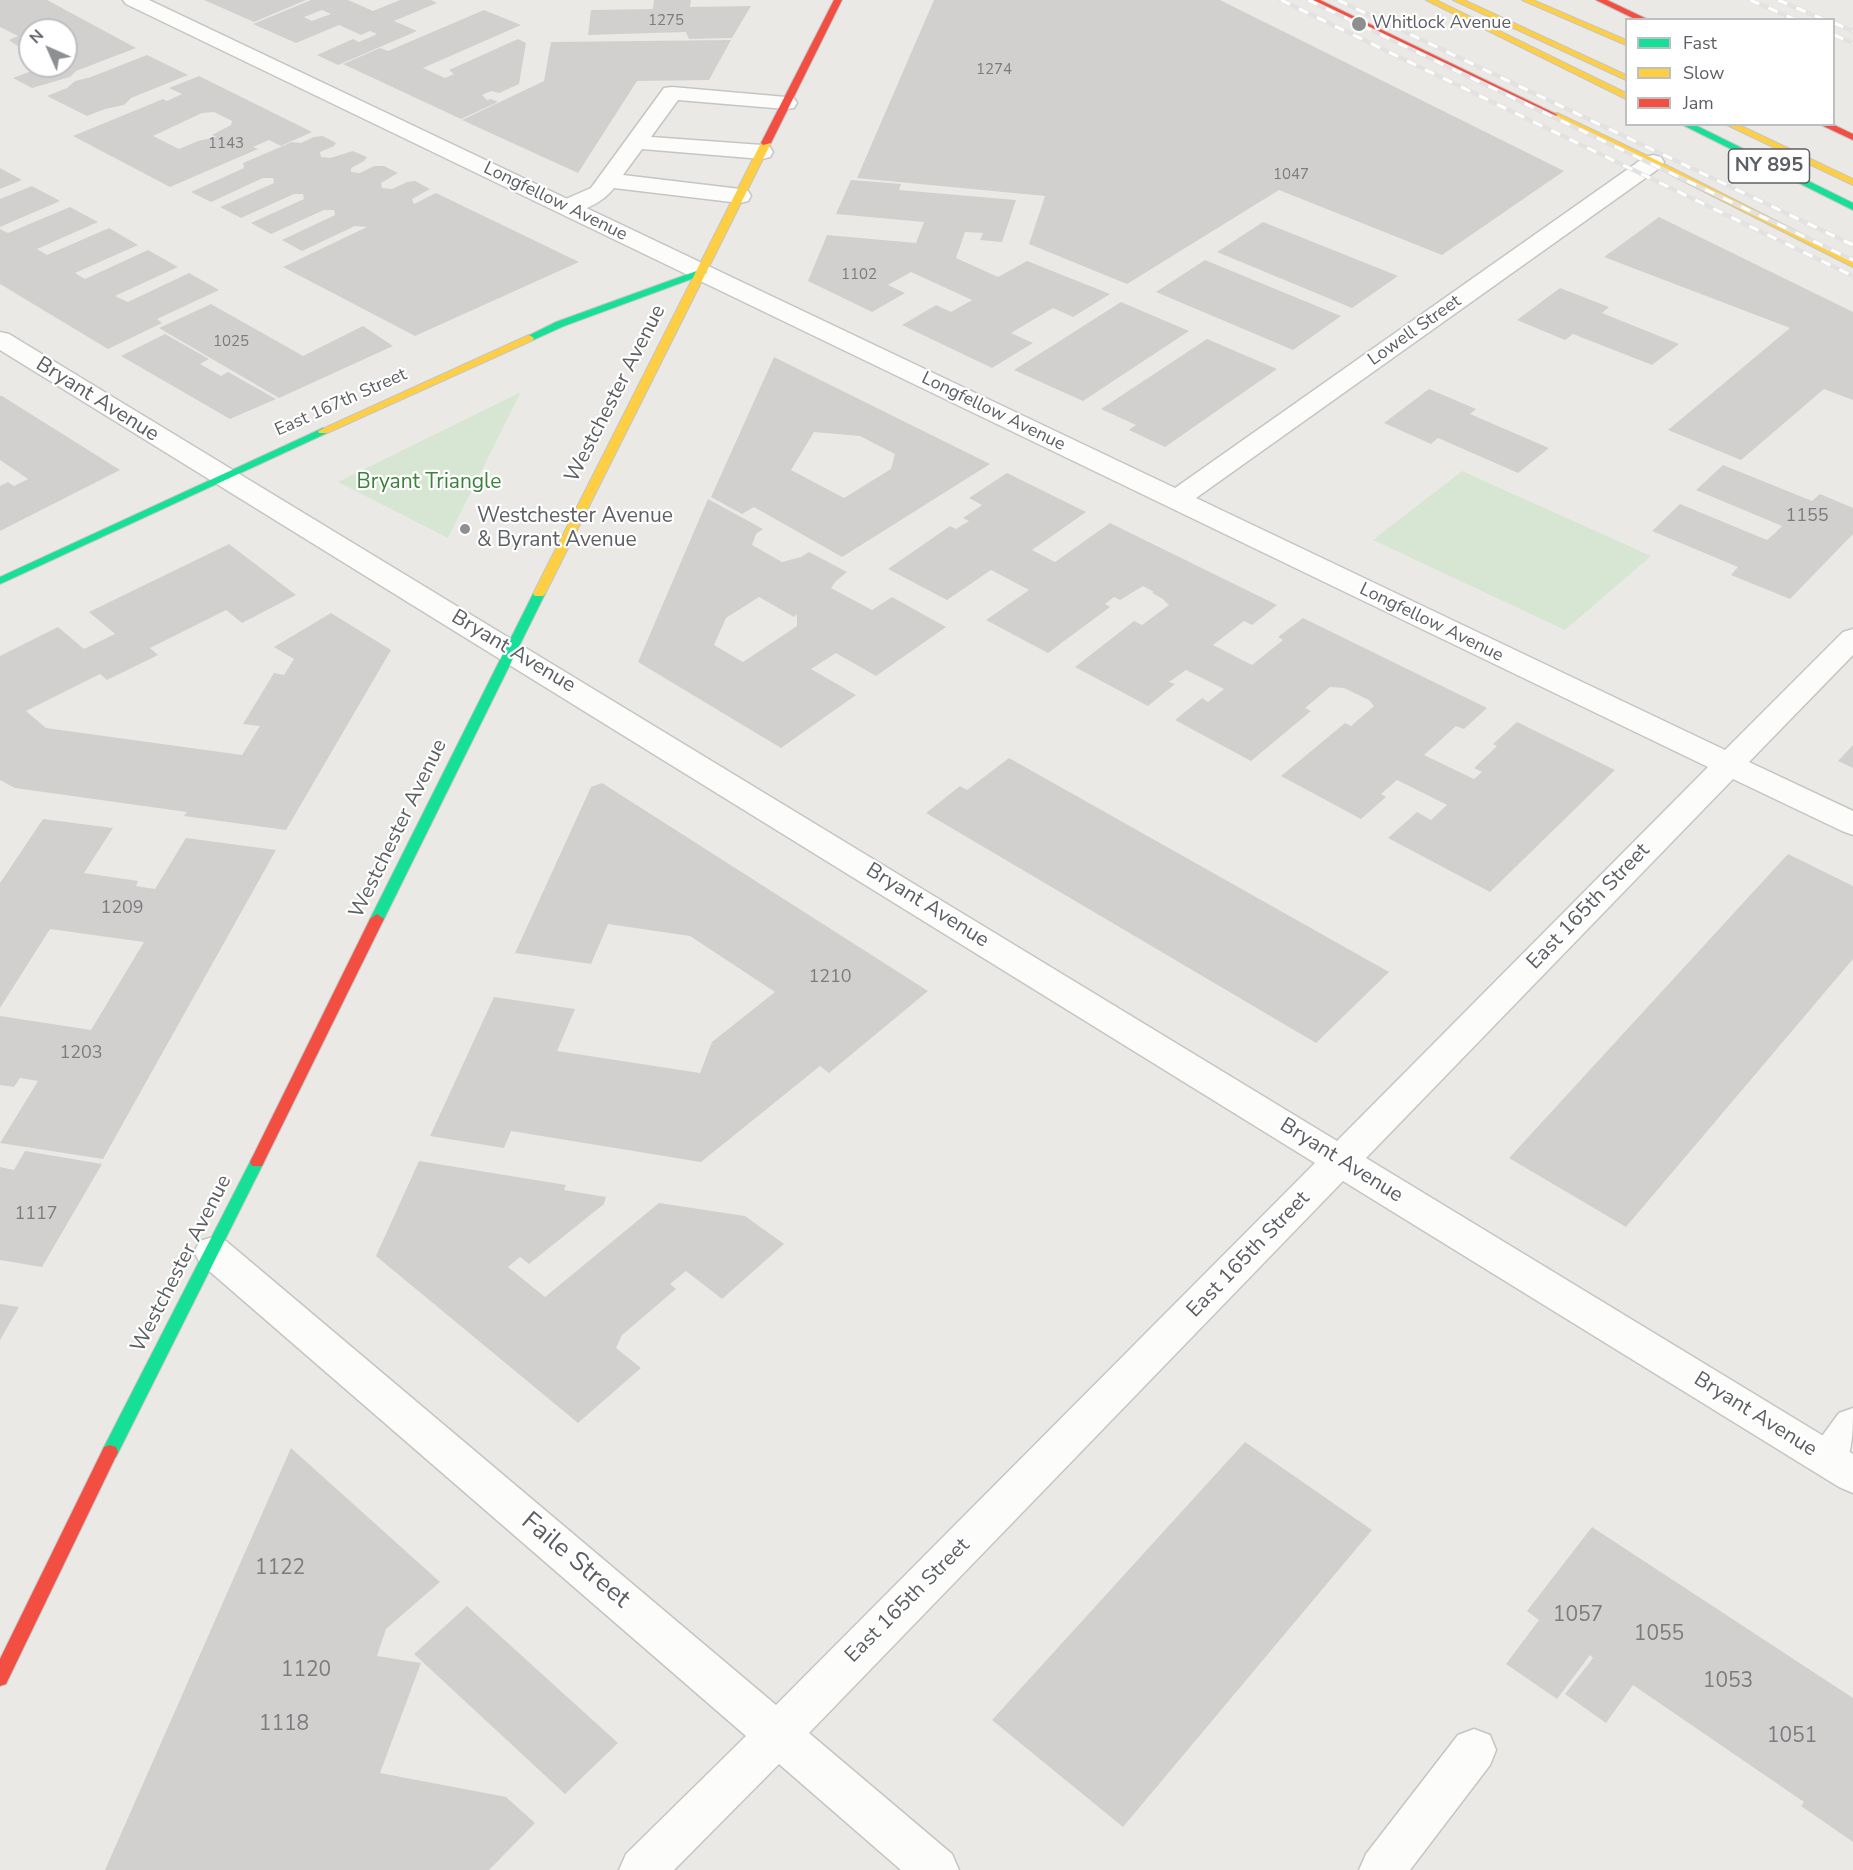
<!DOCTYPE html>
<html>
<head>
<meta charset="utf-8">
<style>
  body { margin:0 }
  #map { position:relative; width:1853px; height:1870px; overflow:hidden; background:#ebe9e6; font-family:"Nunito Sans",sans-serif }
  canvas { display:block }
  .legend { position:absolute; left:1625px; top:18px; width:210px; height:108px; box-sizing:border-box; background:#fff; border:2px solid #bebfc1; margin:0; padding:8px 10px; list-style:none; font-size:18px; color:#5c5f63 }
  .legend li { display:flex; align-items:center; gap:12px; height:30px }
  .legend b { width:30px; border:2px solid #bebfc1 }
  .north { position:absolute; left:18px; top:18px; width:60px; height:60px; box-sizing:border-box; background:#fff; border:2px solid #bebfc1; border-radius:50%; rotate:315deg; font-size:16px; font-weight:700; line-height:24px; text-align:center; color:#5c5f63 }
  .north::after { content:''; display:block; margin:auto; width:21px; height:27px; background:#8e8f91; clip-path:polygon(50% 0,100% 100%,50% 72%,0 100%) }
</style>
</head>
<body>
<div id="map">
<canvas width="1853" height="1870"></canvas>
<ul class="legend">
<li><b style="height:8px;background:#16e098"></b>Fast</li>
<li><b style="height:8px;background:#ffcf43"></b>Slow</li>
<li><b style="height:8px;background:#f24e42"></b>Jam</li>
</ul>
<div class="north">N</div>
</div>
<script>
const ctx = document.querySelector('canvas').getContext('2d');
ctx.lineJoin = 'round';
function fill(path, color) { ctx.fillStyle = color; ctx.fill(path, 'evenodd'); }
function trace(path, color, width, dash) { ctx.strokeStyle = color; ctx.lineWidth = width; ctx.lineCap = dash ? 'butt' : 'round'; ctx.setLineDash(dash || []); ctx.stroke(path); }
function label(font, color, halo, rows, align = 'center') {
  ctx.font = font + ' "Nunito Sans",sans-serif'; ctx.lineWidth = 4.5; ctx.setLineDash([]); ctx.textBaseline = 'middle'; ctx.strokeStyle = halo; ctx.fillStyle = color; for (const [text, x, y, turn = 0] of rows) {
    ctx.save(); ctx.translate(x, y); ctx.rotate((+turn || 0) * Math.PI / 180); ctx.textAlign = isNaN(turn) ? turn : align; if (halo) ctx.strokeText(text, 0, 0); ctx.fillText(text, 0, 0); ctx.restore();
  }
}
fill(new Path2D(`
  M521,392L448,538L338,482Z
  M1462,471L1651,556L1565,630L1373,540Z`), '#d6e6d2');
fill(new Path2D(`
  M0,0H47L136,48L76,71L70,77L32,88L13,78L34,70L23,63L29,61L20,56L28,53L9,40L18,36L0,27ZM30,30H66V66H30Z
  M204,0H306L254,22Z
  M311,0H348L373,11L400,0H431L437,3L394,21L417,31L338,65L317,55L353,39L359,42L377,34L370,31L361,35L339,25L296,43L253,24ZM322,10L331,14L312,21L304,17Z
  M654,0H691L690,7L751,6L732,38L689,39L686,32L588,35L591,10L653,9Z
  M934,0H1220L1564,171L1442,255L1279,190L1127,284L1029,244L1045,196L857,178Z
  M484,10L521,25L423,68L445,78L454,74L449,70L518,39L526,43L519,84L499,93L491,91L482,95L487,100L491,99L498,102L461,119L343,64L380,48L388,51Z
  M731,40L709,80L637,81L578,173L462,120L544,81L551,42Z
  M147,55L188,75L131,98L124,105L105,109L87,116L47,96L67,88L75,81L91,77Z
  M199,76L312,132L281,146L269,140L253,147L258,149L170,187L73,136L163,99L167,101L182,94L169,88ZM214,112L232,121L231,125L212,135L216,137L198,141L179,149L153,136L202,113Z
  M323,136L336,143L334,146L320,152L321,157L330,158L353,151L367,157L364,161L351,168V172L360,173L374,166H384L398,173L381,183L382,188L392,189L407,182L415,181L430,189L412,199L414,204L436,193L579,262L415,336L283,267L367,227L355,226L302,251L282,240L335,215L334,210H324L271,234L251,223L304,199L303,194H294L241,218L220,207L274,183L273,178H263L211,202L191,192L244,168L243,163L292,142L301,143L314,137Z
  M0,168L22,180L0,189Z
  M851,180L901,184L899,190L1016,200L1002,242L980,240L983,233L965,232L956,258L998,277L1027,261L1110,294L1073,317L1053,308L1011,333L1033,343L992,368L902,325L936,305L951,312L972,300L911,272L888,285L905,293L872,312L808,281L827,235L916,243L924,222L836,214Z
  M32,186L60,201L0,227V199Z
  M70,207L98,222L37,249L47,255L109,228L138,245L75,273L85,279L148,250L178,267L115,296L128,302L189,273L219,290L157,319L162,323L108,349L0,284V229L8,233Z
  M1659,217L1853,312V400L1824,389L1741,460L1668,430L1790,328L1604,257Z
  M1263,222L1398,276L1352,308L1217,252Z
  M1205,260L1341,316L1293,350L1156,292Z
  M1560,288L1609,307L1602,313L1679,344L1652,365L1573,334L1565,340L1517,320Z
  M1121,302L1189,331L1083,401L1014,370Z
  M211,304L303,356L363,326L393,346L279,398L159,328Z
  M165,334L209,359L200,364L221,376L228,372L276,399L230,419L121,356Z
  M1207,339L1277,369L1165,447L1129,430L1136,425L1101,409Z
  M774,357L778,359L990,464L842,557L754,507L742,514L711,497ZM814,432L860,436L895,454L891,469L844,498L791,470Z
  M1429,389L1476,409L1470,414L1549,448L1518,473L1438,438L1431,444L1384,423Z
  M0,396H2L120,470L0,531V486L8,482L14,486L28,479L0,460Z
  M1723,465L1812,501L1820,494L1853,508V534L1790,599L1731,575L1738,567L1652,531L1680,504L1767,540L1774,534L1782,526L1696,490Z
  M1007,473L1086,512L1032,550L1055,562L1110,523L1277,605L1252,625L1244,621L1213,645L1252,665L1283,640L1278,637L1303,618L1487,708L1464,729L1456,726L1424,755L1474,779L1482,772L1474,768L1497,746L1493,744L1517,722L1615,770L1490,892L1388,838L1417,812L1431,820L1447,805L1397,780L1381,794L1386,797L1361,819L1281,776L1345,723L1351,726L1374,706L1369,700L1344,688L1330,687L1305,708L1311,711L1251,761L1175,720L1202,698L1208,702L1224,689L1186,670L1169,682L1175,684L1148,706L1075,667L1134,621L1142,625L1169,605L1163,599L1152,593L1154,592L1143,586L1120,600L1114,597L1105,604L1110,607L1048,653L986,620L1029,590L991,570L947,600L888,569L950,526L956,529L969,521L963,518L982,505L969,498Z
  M708,499L763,529L756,534L752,545L782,562L801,557L809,552L847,572L836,581L831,588L872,610L892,597L946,627L876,676L836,653L811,669L856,695L781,748L638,662ZM759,597L794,617L797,614V626L743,662L714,645L726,618Z
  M229,544L296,595L242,623L226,610L150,648L158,655L107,680L100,674L26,711L46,728L242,755L260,726L243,724L274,673L284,675L294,659L274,647L331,613L391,650L286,830L184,816L187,812L15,788L0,780V656L58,627L84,649L115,634L89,612Z
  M1853,745V768L1838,761Z
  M1009,758L1389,972L1316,1043L926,813L960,786L967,790Z
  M602,783L928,991L829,1073L820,1066L701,1162L511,1131L504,1148L430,1136L494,997L575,1009L557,1051L700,1073L712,1042L775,992L690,936L608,924L591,964L515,953L591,787Z
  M43,819L113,828L84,873L138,881L136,886L155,889L186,838L276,850L103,1159L0,1143L38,1081L20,1078L14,1087L0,1085V1016L91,1030L144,942L50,929L0,1008V883Z
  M1788,854L1853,886V959L1626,1227L1509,1158Z
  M25,1151L102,1164L42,1267L0,1260V1167L14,1170Z
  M419,1161L566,1185L564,1190L606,1197L604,1204L529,1264L520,1257L508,1267L545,1297L659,1203L745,1216L784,1244L722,1299L686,1271L670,1284L676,1289L622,1335L616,1348L641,1368L578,1423L376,1256Z
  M0,1304L19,1307L0,1340Z
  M1245,1442L1372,1530L1123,1827L992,1720Z
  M291,1448L440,1582L386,1629L377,1656L421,1663L380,1773L506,1797L535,1823L489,1870H105Z
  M1592,1527L1853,1698V1842L1801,1806L1804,1802L1633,1685L1606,1723L1565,1694L1593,1658L1590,1655L1557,1699L1506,1664L1539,1620L1527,1611Z
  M467,1606L618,1743L565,1794L414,1654Z`), '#d2d0cf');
const lane = new Path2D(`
  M672,87L786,97L794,98L797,103L794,108L786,109L678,100L651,137L762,145L770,147L773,152L770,157L762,159L642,149L623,175L740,189L748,191L751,196L748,201L740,203L614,188C604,202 577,216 559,212L556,207L559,202L591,188L664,88Z
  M1853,1408C1853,1437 1853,1488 1814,1471L1808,1459L1814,1447L1839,1413Z
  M1474,1729L1490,1735L1496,1750L1490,1765L1410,1870H1359L1366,1854L1458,1735Z`);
const street = new Path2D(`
  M123,0H149L1175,488L1645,157L1653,155L1661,157L1664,162L1661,167L1196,498L1725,750L1843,632L1853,629V655L1749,762L1853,811V835L1842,831L1733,779L1366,1158L1853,1454V1493L1839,1487L1343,1181L809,1733L952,1854L959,1870H901L779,1764L674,1870H619L626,1854L746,1736L200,1263L194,1252L200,1241L213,1237L226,1241L776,1705L1315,1163L0,350V332L9,334L1337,1141L1708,767L126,4Z`);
const fast = new Path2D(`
  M1681,124H1693L1853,203V210Z
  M702,269L707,272L705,274L564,326L533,340H525L524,338L556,322Z
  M323,428L328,431L327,433L0,584V577Z
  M539,590L545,594L384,919L377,924L372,922L370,919L533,594Z
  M257,1156L262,1158L264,1162L116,1457L110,1459L104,1457L102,1452L104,1447L250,1162L252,1158Z`);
const slow = new Path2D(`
  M1426,0H1436L1626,93V99Z
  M1453,0H1464L1626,75V80Z
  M1522,0H1533L1626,40V45Z
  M1551,113H1557L1656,160L1853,260V267L1650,164L1551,117Z
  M1725,124H1737L1853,179V185Z
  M766,140L771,143L545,594L543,596H535L533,594L761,143Z
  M529,335L534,338L533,340L327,433H319L318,431Z`);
const jam = new Path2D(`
  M834,0H842L771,143L763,145L761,143Z
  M1309,0H1320L1558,115L1551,117Z
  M1596,0H1607L1649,20H1637Z
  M1819,124H1832L1853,134V140Z
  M377,914L384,919L264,1162L262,1166H252L250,1162L370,919Z
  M110,1445L116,1447L118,1452L6,1684L0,1686V1659L104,1447Z`);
trace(lane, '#c5c5c6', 3);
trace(street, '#c5c5c6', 3);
trace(fast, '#c5c5c5', 2);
trace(slow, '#c5c5c5', 2);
trace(jam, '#c5c5c5', 2);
fill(lane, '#fcfcfb');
fill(street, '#fcfcfb');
fill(fast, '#16e098');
fill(slow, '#ffcf43');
fill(jam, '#f24e42');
const rail = new Path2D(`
  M1281,0L1853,276
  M1308,0L1853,260
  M1338,0L1853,245
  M1750,0L1796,20
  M1778,0L1825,20
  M1834,23L1853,31
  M1834,35L1853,43`);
trace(rail, '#e2e2e2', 4.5);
trace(rail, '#fff', 3, [10]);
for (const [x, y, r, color] of [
  [1359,24,8,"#8e8f91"],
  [465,529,6,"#8e8f91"]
]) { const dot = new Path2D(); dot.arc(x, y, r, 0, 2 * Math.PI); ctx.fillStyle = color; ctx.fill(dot); trace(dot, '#fff', 2); }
label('15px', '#7b7c7f', null, [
  ["1275",666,21],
  ["1274",994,70],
  ["1143",226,144],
  ["1047",1291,175],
  ["1102",859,275],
  ["1025",231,342]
]);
label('18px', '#5c5f63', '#fff', [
  ["Whitlock Avenue",1372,24]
], 'left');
label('18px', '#5c5f63', '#fff', [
  ["Longfellow Avenue",555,202,26],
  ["Lowell Street",1415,331,-35],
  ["East 167th Street",341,403,-24],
  ["Longfellow Avenue",993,412,26],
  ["Longfellow Avenue",1431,623,26]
]);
label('18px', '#7b7c7f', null, [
  ["1155",1807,517],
  ["1209",122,909],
  ["1210",830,978],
  ["1203",81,1054],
  ["1117",36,1215]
]);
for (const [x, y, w] of [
  [1769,166,81]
]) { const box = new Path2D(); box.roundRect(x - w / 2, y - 17, w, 34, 4.5); ctx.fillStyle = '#fff'; ctx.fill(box); trace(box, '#5c5f63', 1.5); }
label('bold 20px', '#5c5f63', null, [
  ["NY 895",1769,166]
]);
label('21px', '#5c5f63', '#fff', [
  ["Westchester Avenue",616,394,-63],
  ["Bryant Avenue",97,400,32],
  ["Bryant Avenue",513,652,31],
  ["Westchester Avenue",399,829,-64],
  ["Bryant Avenue",927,906,32],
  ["East 165th Street",1589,907,-46],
  ["Bryant Avenue",1341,1161,32],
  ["East 165th Street",1249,1255,-46],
  ["Westchester Avenue",182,1264,-63],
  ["Bryant Avenue",1755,1415,32],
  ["East 165th Street",908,1601,-45]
]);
label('21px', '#3c823b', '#fff', [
  ["Bryant Triangle",429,483]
]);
label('21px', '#5c5f63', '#fff', [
  ["Westchester Avenue",477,517],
  ["& Byrant Avenue",477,541]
], 'left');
label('21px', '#7b7c7f', null, [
  ["1122",280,1569],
  ["1057",1578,1616],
  ["1055",1659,1635],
  ["1120",306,1671],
  ["1053",1728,1682],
  ["1118",284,1725],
  ["1051",1792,1737]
]);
label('26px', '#5c5f63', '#fff', [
  ["Faile Street",575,1561,40]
]);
</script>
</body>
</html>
